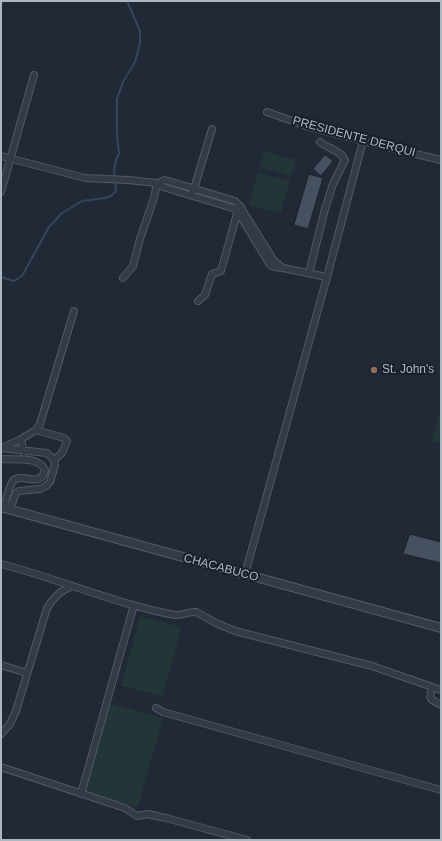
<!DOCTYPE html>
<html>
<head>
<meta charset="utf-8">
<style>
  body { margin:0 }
  #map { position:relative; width:442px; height:841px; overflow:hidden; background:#202935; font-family:Arial,sans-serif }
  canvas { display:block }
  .frame { position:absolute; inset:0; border:2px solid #adb6c3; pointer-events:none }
</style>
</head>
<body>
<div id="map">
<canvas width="442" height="841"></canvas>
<div class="frame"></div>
</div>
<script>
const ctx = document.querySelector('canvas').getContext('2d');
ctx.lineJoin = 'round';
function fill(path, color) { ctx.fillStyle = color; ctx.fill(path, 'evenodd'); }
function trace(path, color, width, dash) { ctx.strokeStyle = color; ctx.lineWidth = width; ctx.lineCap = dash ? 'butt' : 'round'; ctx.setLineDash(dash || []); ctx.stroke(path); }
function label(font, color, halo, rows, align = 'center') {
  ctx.font = font + ' Arial,sans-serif'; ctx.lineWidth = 4; ctx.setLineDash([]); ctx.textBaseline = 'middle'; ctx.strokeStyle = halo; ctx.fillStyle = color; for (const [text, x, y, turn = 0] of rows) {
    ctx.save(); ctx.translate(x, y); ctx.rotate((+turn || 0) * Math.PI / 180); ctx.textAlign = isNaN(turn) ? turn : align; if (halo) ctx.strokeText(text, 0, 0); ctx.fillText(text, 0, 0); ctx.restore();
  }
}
fill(new Path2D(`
  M264,151L296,160L291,176L259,167Z
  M258,173L290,181L281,213L249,205Z
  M441,410V444L432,441Z
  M140,616L181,627L163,696L121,686Z
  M109,703L163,718L138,807L84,792Z`), '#233637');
trace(new Path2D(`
  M1,277L14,281L22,276L49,227L62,213L82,201L105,198L111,196L115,192L116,188L114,170L116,160L119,154L117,134V99L123,82L135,62L140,44V31L127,1`), '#34455c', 2);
const building = new Path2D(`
  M325,155L333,161L321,176L313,169Z
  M309,174L323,178L308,229L294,225Z
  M410,534L441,542V563L403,554Z`);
fill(building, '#46505f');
trace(building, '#1b222c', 1);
const minor = new Path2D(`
  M267,112L309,127L382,146L441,160
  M1,156L85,178L128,180L157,183L154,198L140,239L133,266L123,278
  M165,180L235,201L240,206L274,261L283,268L274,267L270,265L236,209L163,187L157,183Z
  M1,192L34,75
  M193,192L212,129
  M283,268L327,277
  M309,273L325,209L333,184L345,160C342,151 327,148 320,142
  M198,301L205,295L212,274L221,271L238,210
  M36,430L64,438L67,441L62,453L54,460
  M21,439L36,430L40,424L74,311
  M1,448L47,453L54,460L55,465L50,482L46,486L40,489L19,491L16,493L10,509
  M2,448L21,439L24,453
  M1,459C15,460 39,456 45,470C40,490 22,471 13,481C9,486 6,501 4,508
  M1,564C59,579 116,604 175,615C183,616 189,611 196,612L216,623L235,631L372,666L441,690
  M245,574L327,277L363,141
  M1,665L27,673
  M432,688L430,697L432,700L441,705
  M156,708L163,712L441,790
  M1,734L10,724L16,711L47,608C54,597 60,591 72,586
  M1,767L125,808L137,816L147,814L166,818L247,840
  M81,794L134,605`);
const tertiary = new Path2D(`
  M1,507L441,628`);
trace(minor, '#515964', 8);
trace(tertiary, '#515964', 10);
trace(minor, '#333b46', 6);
trace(tertiary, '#333b46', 8);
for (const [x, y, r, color] of [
  [374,370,4,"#8d6e63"]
]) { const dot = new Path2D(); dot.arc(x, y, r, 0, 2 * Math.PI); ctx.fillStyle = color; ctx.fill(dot); trace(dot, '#19202a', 1.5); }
label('12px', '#adb6c3', '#19202a', [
  ["PRESIDENTE DERQUI",354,137,15],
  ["CHACABUCO",221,568,15]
]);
label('12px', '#adb6c3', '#19202a', [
  ["St. John's",382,370]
], 'left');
</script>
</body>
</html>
